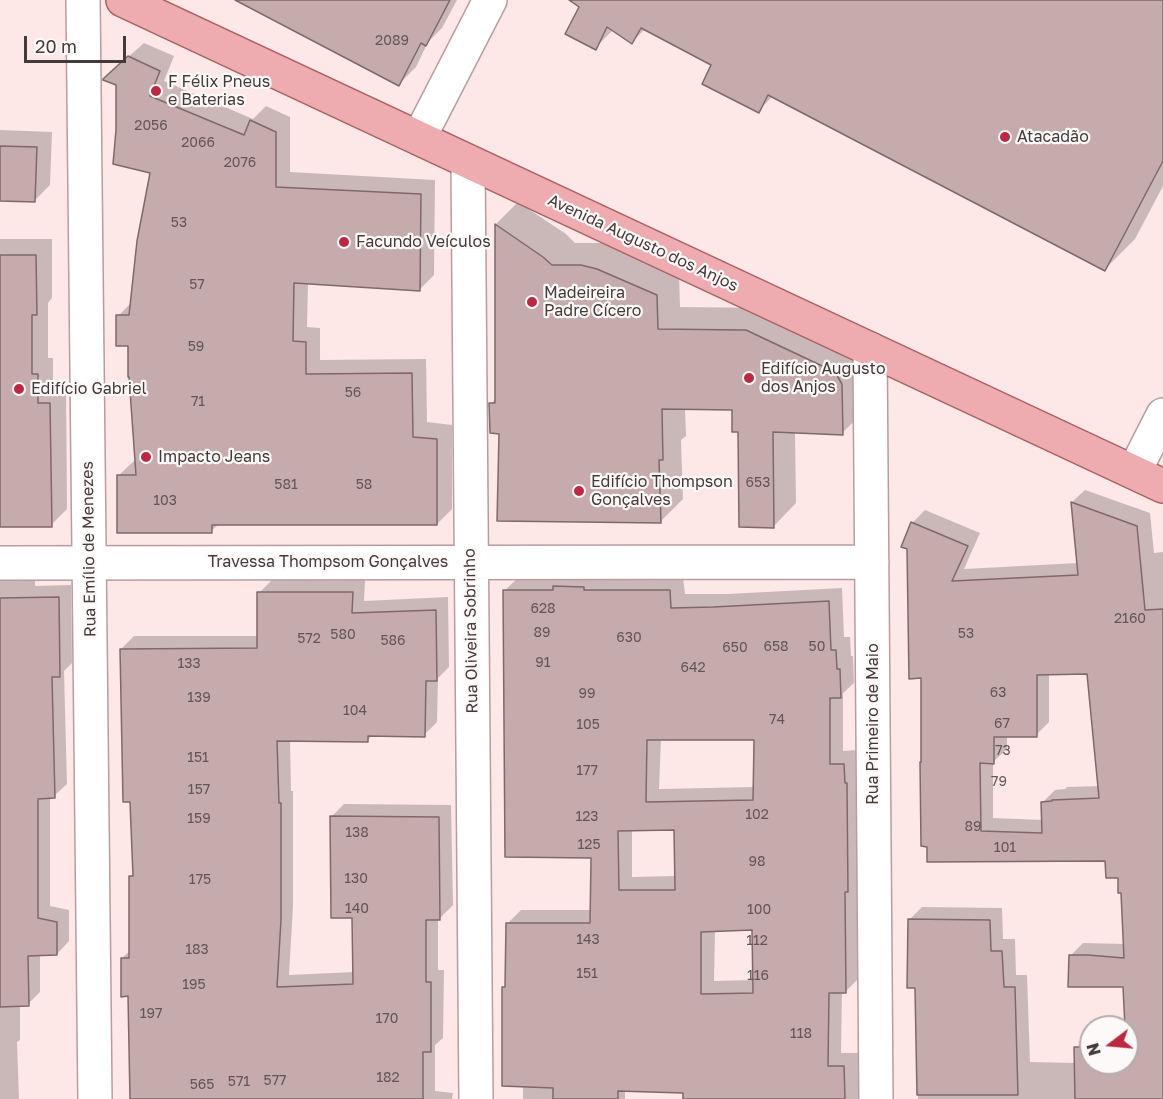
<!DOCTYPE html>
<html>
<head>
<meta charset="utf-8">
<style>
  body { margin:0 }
  #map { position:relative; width:1163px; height:1099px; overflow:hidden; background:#fde7e7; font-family:"Golos Text",sans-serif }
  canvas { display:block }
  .north { position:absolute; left:1079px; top:1015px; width:60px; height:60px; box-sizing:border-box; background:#fef9f9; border:2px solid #b4adad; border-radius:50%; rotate:254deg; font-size:16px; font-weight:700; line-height:24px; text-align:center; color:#443a3a }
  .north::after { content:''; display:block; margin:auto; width:21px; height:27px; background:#ba2841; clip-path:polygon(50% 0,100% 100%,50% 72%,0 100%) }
  .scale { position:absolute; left:24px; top:36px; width:102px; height:27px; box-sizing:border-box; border:3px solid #443a3a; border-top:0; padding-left:8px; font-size:18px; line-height:21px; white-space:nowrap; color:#443a3a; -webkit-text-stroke:4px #fef9f9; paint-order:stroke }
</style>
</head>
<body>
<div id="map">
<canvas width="1163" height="1099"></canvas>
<div class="north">N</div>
<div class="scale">20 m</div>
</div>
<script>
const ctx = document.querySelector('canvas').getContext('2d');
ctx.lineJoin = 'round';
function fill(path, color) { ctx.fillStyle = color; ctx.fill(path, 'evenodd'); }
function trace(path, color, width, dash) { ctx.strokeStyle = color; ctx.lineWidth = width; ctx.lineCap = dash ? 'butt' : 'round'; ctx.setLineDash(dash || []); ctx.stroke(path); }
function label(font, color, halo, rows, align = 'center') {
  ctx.font = font + ' "Golos Text",sans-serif'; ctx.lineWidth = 4.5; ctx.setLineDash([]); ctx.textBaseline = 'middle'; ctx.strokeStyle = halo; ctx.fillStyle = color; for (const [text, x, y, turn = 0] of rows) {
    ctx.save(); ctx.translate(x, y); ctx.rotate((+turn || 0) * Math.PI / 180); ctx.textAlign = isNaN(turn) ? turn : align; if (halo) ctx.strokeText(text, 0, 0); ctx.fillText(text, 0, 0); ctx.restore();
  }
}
fill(new Path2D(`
  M237,0H457L442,28L428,42L416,67L399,84Z
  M584,0H1163V186L1135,239L1105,269L773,96L758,111L713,65L645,29L632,42L614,29L595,48Z
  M144,43L174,56L164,81L253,119L266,106L290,117V172L435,180L434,275L420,289L308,283L307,327L320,328V360L426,359L427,422L452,425V509L437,524H219L211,531L119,475L134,461H137L129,345L118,316L132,302L152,172L119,65Z
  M0,130L52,132L50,185L34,201L0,200Z
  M518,202L566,234L575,243H604L620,246L679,272L680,307L770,308L857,350L865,411L842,433L795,432L796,503L774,526L733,409L685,408L686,436L681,440L683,499L660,522L500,433L491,404L496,398V224Z
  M0,239H52V298L48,303V358H53V387H66L67,509L51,525H0Z
  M1085,490L1150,513L1154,553L1163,552V1099H918L917,986L909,920L922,907L1002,908L1003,939H1015L1016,975H1027L1030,1062L1076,1063V1048L1089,1035H1091V1063H1127V1027L1125,985L1070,956L1083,943L1125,944L1123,891L1119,877L1107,860L928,861L922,677L912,523L925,510L980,533L964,569L1078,563L1072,502ZM1088,672L1100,786L1067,787L1065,789L1055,790L1042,803L1043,820L993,818V762L1007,749V735H1036L1049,722V673Z
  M519,577H683L685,594H728L842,588L844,637H850L851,656H853L854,683L843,693V751L858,750L859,978L845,992H842L841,1053H858L859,1099H684V1091L625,1090V1099H523V1086L504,988L507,985V924L521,910H592V856L504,591ZM661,738H756L755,787L659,789ZM632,829H676V876L632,877ZM753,929L754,980L714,981L715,930Z
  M35,579V586L71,585L72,663L64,671L67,784L54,796L50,797V906L69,910V941L57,954H40V992L28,1004L20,1005V1040L17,1042L19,1099H0V580Z
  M272,580H365L364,601L448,597L449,667L438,678L437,722L424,735L373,734L368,740H290L291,791H293V906L289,975L354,972L353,916L331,817L344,804L451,805L453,905L440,918H438V970H444L443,1038L435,1045V1091L453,1093L452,1099H131L129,995L122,958L131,950V877L134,873L121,649L134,636H259V593Z`), '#0003');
const building = new Path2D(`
  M235,0H450L426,46L421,43L399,86Z
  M569,0H1163V161L1105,271L768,95L759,113L702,84L711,65L641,28L632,44L607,27L596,50L565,34L579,7Z
  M128,56L160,71L150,96L244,135L250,120L276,132V187L421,194L420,291L294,283L293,341L306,342V374L412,373L413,437L437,439V525H212V533H117V475H136L129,377H128V346H116V315H129L137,241L150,173L113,164L116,130V85L103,80V79Z
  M0,146L37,147L35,202L0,201Z
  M495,224L543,257L552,265H581L597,269L657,295L658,329L746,330L835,372L842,384L843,435L773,432L774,528L739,527L738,432H732V410L662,409L663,460H659L661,523L497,521L499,434L490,433L489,403H495Z
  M0,255H36L37,315H32V374H38V403H50L52,527H0Z
  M1071,502L1137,526L1145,610L1163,609V1099H1075L1074,1047H1091V1063H1127V1027H1125L1123,987H1068L1069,955H1088L1124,958L1121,893H1118V878H1106L1105,861L927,862V847L921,846L920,762H921V678L909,679L907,549L901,547L911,522L968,546L952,581L1078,575ZM1087,674L1099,798L1052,800V801L1041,802L1042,833L981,831L980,763L994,764V737H1037V675Z
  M553,586L584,587V590H670L671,608L713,607L829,601L831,650H836L837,669H840L841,698H830V764H844L845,783H847L848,892H845L846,993H829L828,1066H844L845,1099H683V1093L618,1091V1099H553V1088L502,1086V987H505L506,923H590L591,858L505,857L503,590H553ZM647,740H754L753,800L646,802ZM674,830L675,890H619L618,831ZM752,930L753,993L701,994V932Z
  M257,592H353L352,613L436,610L437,681H426L425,737L368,736V742L277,741L279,803H281V920L277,987L353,984L352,918H331L330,816L439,817L440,920H426V982H431V1052H423V1099H130L128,996L121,997V958H129V876H133L130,802H123L120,649L257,648Z
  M59,597L60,677H52L55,798L38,799V918L57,922V955L28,956L29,1006L0,1007V598Z
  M908,919L990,920L991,951H1002L1004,987H1015L1018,1095H917L915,988H907Z`);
fill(building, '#c5abab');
trace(building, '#806869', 1.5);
const minor = new Path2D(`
  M419,138L490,0
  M468,162L476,1099
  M870,349L876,1099
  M1134,472L1163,415
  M0,563L872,562`);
const tertiary = new Path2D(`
  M83,0L95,1099`);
const primary = new Path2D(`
  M123,0L1163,486`);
trace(minor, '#b79d9e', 36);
trace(tertiary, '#b79d9e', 36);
trace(primary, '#ab6064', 36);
trace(minor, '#fff', 33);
trace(tertiary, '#fff', 33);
trace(primary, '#eeacb0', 33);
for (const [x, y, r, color] of [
  [156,91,6,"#ba2841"],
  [1005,137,6,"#ba2841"],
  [344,242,6,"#ba2841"],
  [532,302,6,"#ba2841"],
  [749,378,6,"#ba2841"],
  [19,389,6,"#ba2841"],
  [146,457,6,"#ba2841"],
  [579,491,6,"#ba2841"]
]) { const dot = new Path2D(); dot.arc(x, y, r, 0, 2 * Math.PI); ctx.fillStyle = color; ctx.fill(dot); trace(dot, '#fef9f9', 2); }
label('14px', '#645656', null, [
  ["2089",392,41],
  ["2056",151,126],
  ["2066",198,143],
  ["2076",240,163],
  ["53",179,223],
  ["57",197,285],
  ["59",196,347],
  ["56",353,393],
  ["71",198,402],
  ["653",758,483],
  ["581",286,485],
  ["58",364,485],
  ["103",165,501],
  ["628",543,609],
  ["2160",1130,619],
  ["89",542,633],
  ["53",966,634],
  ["580",343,635],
  ["630",629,638],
  ["572",309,639],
  ["586",393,641],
  ["658",776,647],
  ["50",817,647],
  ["650",735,648],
  ["91",543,663],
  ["133",189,664],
  ["642",693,668],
  ["63",998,693],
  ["99",587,694],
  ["139",199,698],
  ["104",355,711],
  ["74",777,720],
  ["67",1002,724],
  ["105",588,725],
  ["73",1003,751],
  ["151",198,758],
  ["177",587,771],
  ["79",999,782],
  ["157",199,790],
  ["102",757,815],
  ["123",587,817],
  ["159",199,819],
  ["89",973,827],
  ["138",357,833],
  ["125",589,845],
  ["101",1005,848],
  ["98",757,862],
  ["130",356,879],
  ["175",200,880],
  ["140",357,909],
  ["100",759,910],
  ["143",588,940],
  ["112",757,941],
  ["183",197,950],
  ["151",587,974],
  ["116",758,976],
  ["195",194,985],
  ["197",151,1014],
  ["170",387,1019],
  ["118",801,1034],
  ["182",388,1078],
  ["577",275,1081],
  ["571",239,1082],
  ["565",202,1085]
]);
label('16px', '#443a3a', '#fef9f9', [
  ["F Félix Pneus",168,82],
  ["e Baterias",168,100],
  ["Atacadão",1017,137],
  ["Facundo Veículos",356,242],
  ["Madeireira",544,293],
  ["Padre Cícero",544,311],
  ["Edifício Augusto",761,369],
  ["dos Anjos",761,387],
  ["Edifício Gabriel",31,389],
  ["Impacto Jeans",158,457],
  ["Edifício Thompson",591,482],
  ["Gonçalves",591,500]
], 'left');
label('16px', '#443a3a', '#fef9f9', [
  ["Avenida Augusto dos Anjos",643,243,25],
  ["Rua Emílio de Menezes",89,549,-91],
  ["Travessa Thompsom Gonçalves",328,562],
  ["Rua Oliveira Sobrinho",471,631,-91],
  ["Rua Primeiro de Maio",873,724,-90]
]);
</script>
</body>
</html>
